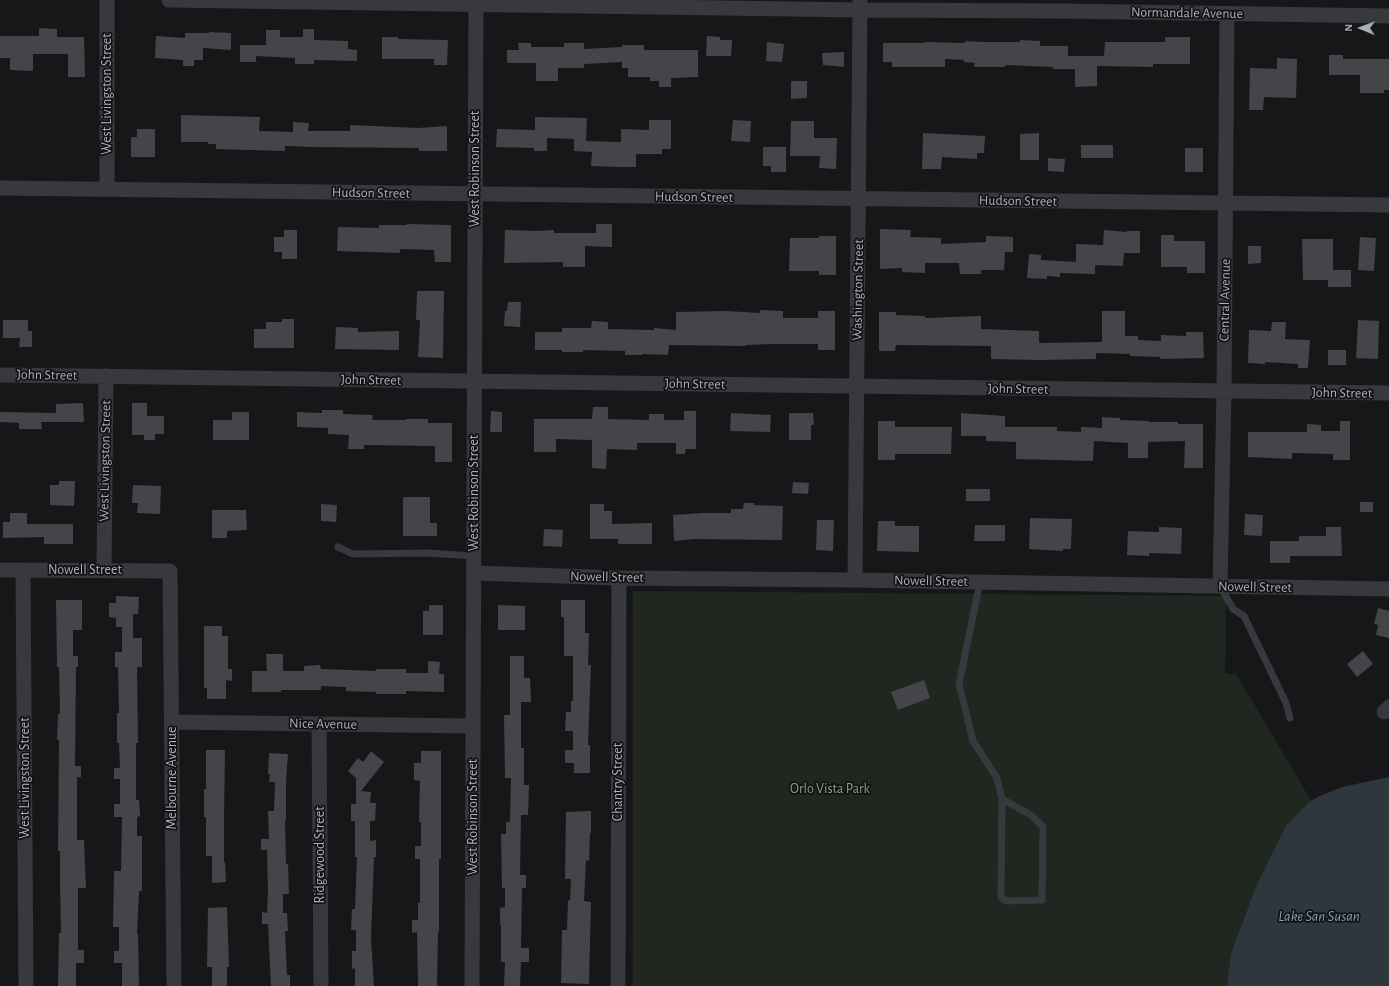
<!DOCTYPE html>
<html>
<head>
<meta charset="utf-8">
<style>
  body { margin:0 }
  #map { position:relative; width:1389px; height:986px; overflow:hidden; background:#171719; font-family:"Alegreya Sans",sans-serif }
  canvas { display:block }
  .north { position:absolute; left:1341px; top:8px; width:40px; height:40px; -webkit-text-stroke:3px #121214; paint-order:stroke; rotate:271deg; font-size:11px; font-weight:700; line-height:16px; text-align:center; color:#aaafb8 }
  .north::after { content:''; display:block; margin:auto; width:14px; height:18px; background:#aaafb8; clip-path:polygon(50% 0,100% 100%,50% 72%,0 100%) }
</style>
</head>
<body>
<div id="map">
<canvas width="1389" height="986"></canvas>
<div class="north">N</div>
</div>
<script>
const ctx = document.querySelector('canvas').getContext('2d');
ctx.lineJoin = 'round';
function fill(path, color) { ctx.fillStyle = color; ctx.fill(path, 'evenodd'); }
function trace(path, color, width, dash) { ctx.strokeStyle = color; ctx.lineWidth = width; ctx.lineCap = dash ? 'butt' : 'round'; ctx.setLineDash(dash || []); ctx.stroke(path); }
function label(font, color, halo, rows, align = 'center') {
  ctx.font = font + ' "Alegreya Sans",sans-serif'; ctx.lineWidth = 3.5; ctx.setLineDash([]); ctx.textBaseline = 'middle'; ctx.strokeStyle = halo; ctx.fillStyle = color; for (const [text, x, y, turn = 0] of rows) {
    ctx.save(); ctx.translate(x, y); ctx.rotate((+turn || 0) * Math.PI / 180); ctx.textAlign = isNaN(turn) ? turn : align; if (halo) ctx.strokeText(text, 0, 0); ctx.fillText(text, 0, 0); ctx.restore();
  }
}
fill(new Path2D(`
  M633,591L1226,596L1225,673L1237,675L1363,889L1327,986H633Z`), '#1f2720');
fill(new Path2D(`
  M1389,777V986H1227L1231,954L1255,889L1286,826L1309,802L1320,796L1342,787Z`), '#2d373d');
fill(new Path2D(`
  M39,28L57,29V37H84L85,77H68V54H33V71L10,70V58H0V36H39Z
  M303,29H314V40L348,41V49L357,50V61L314,60V64H295V58L256,56V62H240V45H266V30H280V37H303Z
  M209,32L231,33V50L203,48V60H194V66H183V60L155,58L156,36L185,38V33H209Z
  M707,36L720,37V40H732L731,56H706Z
  M382,37H398V39L448,40L447,65H434V59H382Z
  M1165,37H1190V64H1153V67L1097,66V86L1075,87V69H1053V67L1005,65V67H974L975,63L964,62V60L945,59V67H892V62H883V43H924V42L965,43V41L984,42H1020V40L1040,41V46H1068V56H1104L1105,42H1165Z
  M767,42L784,44L782,62L766,61Z
  M518,43H531V47H564V43H584V49L622,47V45H644V50H698V77L671,78V87H659V81H650V77H628V68H622V62L584,64V68H558V81H536V63H507V50H519Z
  M844,52V67L823,65L822,53Z
  M1329,55H1343V59H1389V90H1384V93H1360V75H1329Z
  M1277,58L1297,59L1296,98L1264,97L1263,110H1249L1250,68L1277,69Z
  M791,81H807V98L791,99Z
  M181,115L260,117L259,131L293,132V122L309,123L308,131H350V125L418,128L447,126V151H419V148L313,147L285,146V151L216,149V144H208V142H181Z
  M535,117L587,118L586,141L621,142V129L649,130V120H671V149H662V154H636V167H621L591,166L592,152L574,151V139L547,138V151H534V148L496,147L497,129L535,130Z
  M733,120L751,121L750,142L731,141Z
  M791,121H814V138H837L836,169L819,168L820,156H790Z
  M137,129H155V157H131V137H137Z
  M923,133L985,136L984,153H977V159L942,157L941,169H922Z
  M1039,133V160H1020V134Z
  M1081,145H1113V158H1081Z
  M763,147H786V172H771V166H763Z
  M1185,148H1203V172H1185Z
  M1048,158L1065,159L1064,172L1048,171Z
  M407,224L451,225V262H435L434,250L400,249V253L337,251L338,227L379,228V225H407Z
  M596,224H612V247L585,246V267H563V262L504,263L505,230L537,231L554,230V233H596Z
  M880,229L911,230L910,237L941,238V244L986,242V236L1013,237V252H1005L1004,270H981V274H960L959,263H925V273L902,272V268L880,269Z
  M284,230H297V259H282V252H274V237H284Z
  M1104,230L1127,232V231H1140V253H1124L1123,266L1095,265V274L1060,273V277L1047,276V279L1027,278L1029,254L1041,255V260L1076,262V244L1103,245Z
  M1161,235H1174V241H1205V273H1187V267H1161Z
  M819,236H836V275H819V271H789L790,238H819Z
  M1360,237L1376,238L1374,271L1358,270Z
  M1302,239H1333V270H1351V287H1328V280H1303Z
  M1248,246H1261V263L1248,264Z
  M417,291H444L443,358L418,357L420,320H416Z
  M508,302H521L520,327L504,326L505,311H507Z
  M760,310L783,311V318H818V311H835V350H818V344H773L746,345V346L669,345L668,355L642,354V355H625V351L583,350V352H562V350H535V332H562V328H591L592,321L608,322V329L654,330V328L676,330V312L726,311L760,313Z
  M1102,311H1125V336H1138V340L1161,341V335L1186,336V332H1203L1204,358L1160,359V357L1130,356V354L1096,353V359L1039,360L991,359V346L896,345L895,351H879V312H896V315L925,316V318L981,316V329L1039,331V343L1102,342Z
  M282,319H294V348H254V329H266V322H282Z
  M3,320H28V331H32V347H19L20,338H3Z
  M1358,320L1379,321L1378,359L1356,358Z
  M1272,322H1286L1285,339L1310,340L1308,368H1298V364L1265,362V364L1248,363L1249,330L1271,331Z
  M336,327L358,328V332L399,331V350L335,349Z
  M1328,350H1346V365H1328Z
  M83,403L84,422H41L42,429H19V423L0,422V412L56,413V404Z
  M132,403H147V416H164V434H155V440H144V435H132Z
  M593,407H608V419L649,420V414H664V420H684V411H696V449H686L685,454H676V443H637V450L607,449L606,469L592,468V440L556,439V452H534V419H592Z
  M322,410H343V414L373,415L372,420H406V419H428V423H452V462H435V446L364,445V449H348L349,435L328,434V428L297,427V412L322,413Z
  M491,411L502,412V432H490Z
  M232,412H249V440H213V420H232Z
  M731,413L771,415L770,432L730,431Z
  M789,413H813L814,425H811V440H789Z
  M961,413L1005,416V427H1057V431L1081,432V427L1102,428V417L1120,418V420L1149,421V422H1178V424H1203V468H1184L1185,441L1148,442V458H1128V443L1094,441L1093,461L1016,459V442L986,441V436H961Z
  M878,421H895V427H952L951,454H895V460H878Z
  M1340,421H1350V460H1333V454L1292,453V459L1248,457V432H1307V424L1321,425V431H1340Z
  M59,481H75L74,506L50,505V485H59Z
  M793,482L809,483L808,494L792,493Z
  M133,485L161,486L160,514L137,513L138,503H132Z
  M966,489H990V501H966Z
  M403,497H430V523H437V536H403Z
  M1360,502H1373V512H1360Z
  M744,503H754V505L783,506L782,540L694,539L674,541L673,515L703,513H731V509H743Z
  M321,504L337,505L336,522L321,521Z
  M590,504H604V511H612V524L652,523V544H618V539H590Z
  M212,510H246L247,530L227,531V538H212Z
  M10,513H27V524H73V544H44V537L3,538V522H10Z
  M1245,514L1263,515L1262,536L1244,535Z
  M1030,518L1072,519L1071,549H1063V551L1029,549Z
  M817,520H834L833,551L816,550Z
  M878,521H895V526H919V552L877,551Z
  M975,525H1005V541H974Z
  M1159,527L1182,528L1181,554L1149,553V556L1127,555L1128,531L1159,532Z
  M1326,527H1341L1342,556H1290V563H1270V541H1299V536H1326Z
  M544,529L563,530L562,547L543,546Z
  M116,596L139,597L138,614H133V638H142V667H137L138,743H136V800H139L140,816L137,817V836H142V891H139L137,934H138L139,986H122V963H114V951H119V927H113L114,871H121L122,817H114V804H120V779H114V768H120L119,743H117V713H119L118,667H115V652H122V627H116V618L109,617V603H116Z
  M56,600H82V630H73V656H78V667H76L75,766H81V777H77V840H84L86,888H78V950H84V963H76V986H58L59,933H61L60,883V851H58L59,740H57L58,714H60L59,667H57Z
  M561,600H585V633H589L588,665H591L588,745H590V773H574V763H565V750H573V731H565L566,712H571V701H573V656H564V617H561Z
  M429,605H443V635H423V611H429Z
  M498,605L525,606V630H498Z
  M1378,608L1389,611V638L1376,635L1378,625L1374,624Z
  M204,626H222V636H228V669H232V681L226,680V699H207V688H204Z
  M1363,651L1373,664L1357,677L1347,664Z
  M266,654H283V671H304V666L320,665L321,669L376,671V669H406V673H428V661L440,662L439,674H444V692L406,691V694H376V692L346,691V687L321,686V690H281V692H252V671H267Z
  M510,656H524V678H530L531,702H521V748H524V785H529L528,815H521L520,875H526V888H522L521,948H529V962H521L520,986H504L505,962H501V925H500V908L505,907V888H502L501,834H506V822H510L511,778H505L504,715H510Z
  M924,680L930,698L898,710L891,692Z
  M206,750H225L224,817V862H225L226,882L212,883V856H206V817H204V789H206Z
  M371,751L384,762L361,791L371,792L370,803H376L375,821H370V841L376,840V857H374L372,910L371,938L374,986H355V968L352,969V951H356V930H351L352,909H355L357,857H355V821H351V804H356V778L348,771L358,758L363,762Z
  M421,751H441V859H439V932H438L437,986H418L417,932L412,933V920H418V903H420V859H415V846H421V822H419L420,781L414,780V763H421Z
  M269,753L288,754L286,782V820H285L286,864H288L289,894H283V913H287L288,931H285L287,975H290V986H271L268,924H262V912L267,913L268,892L267,850H261V839H269L268,811H274L275,782H269L270,774H268Z
  M591,811V833H590L589,861L586,860L584,901L591,902L589,984L561,983L562,930H567L568,900L570,901L571,879H565L566,812Z
  M227,907L229,967H227V986H212V967H207L208,908Z`), '#444549');
trace(new Path2D(`
  M338,547L353,554L428,553L474,556
  M980,582L959,684L973,741L997,778L1002,799L1001,897L1006,901L1042,900L1043,827L1031,815L1002,799
  M1220,586L1233,609L1244,616L1286,703L1290,718`), '#38393e', 7);
trace(new Path2D(`
  M169,0L860,10L1062,11L1389,16
  M0,188L1389,205
  M107,189V0
  M0,375L1389,393
  M0,570L170,571L174,986
  M23,570L26,986
  M104,570L106,376
  M474,573L619,578L855,580L1389,589
  M855,580L860,1
  M1220,586L1224,392L1227,14
  M1384,712L1389,707
  M172,722L473,726
  M319,724L321,986
  M472,986L476,0
  M618,986L619,578`), '#38393e', 15);
label('14px', '#aaafb8', '#121214', [
  ["Normandale Avenue",1187,13,1],
  ["West Livingston Street",107,94,-90],
  ["West Robinson Street",475,169,-90],
  ["Hudson Street",371,193,1],
  ["Hudson Street",694,197,1],
  ["Hudson Street",1018,201,1],
  ["Washington Street",858,290,-89],
  ["Central Avenue",1225,300,-89],
  ["John Street",47,375,1],
  ["John Street",371,380,1],
  ["John Street",695,384,1],
  ["John Street",1018,389,1],
  ["John Street",1342,393,1],
  ["West Livingston Street",105,461,-89],
  ["West Robinson Street",474,493,-90],
  ["Nowell Street",85,570],
  ["Nowell Street",607,577,1],
  ["Nowell Street",931,581,1],
  ["Nowell Street",1255,587,1],
  ["Nice Avenue",323,724,1],
  ["West Livingston Street",25,778,-90],
  ["Melbourne Avenue",172,778,-90],
  ["Chantry Street",618,782,-90],
  ["West Robinson Street",473,817,-90],
  ["Ridgewood Street",320,855,-90]
]);
label('14px', '#82a381', '#121214', [
  ["Orlo Vista Park",830,789]
]);
label('italic 15px', '#829fb2', '#121214', [
  ["Lake San Susan",1319,916]
]);
</script>
</body>
</html>
